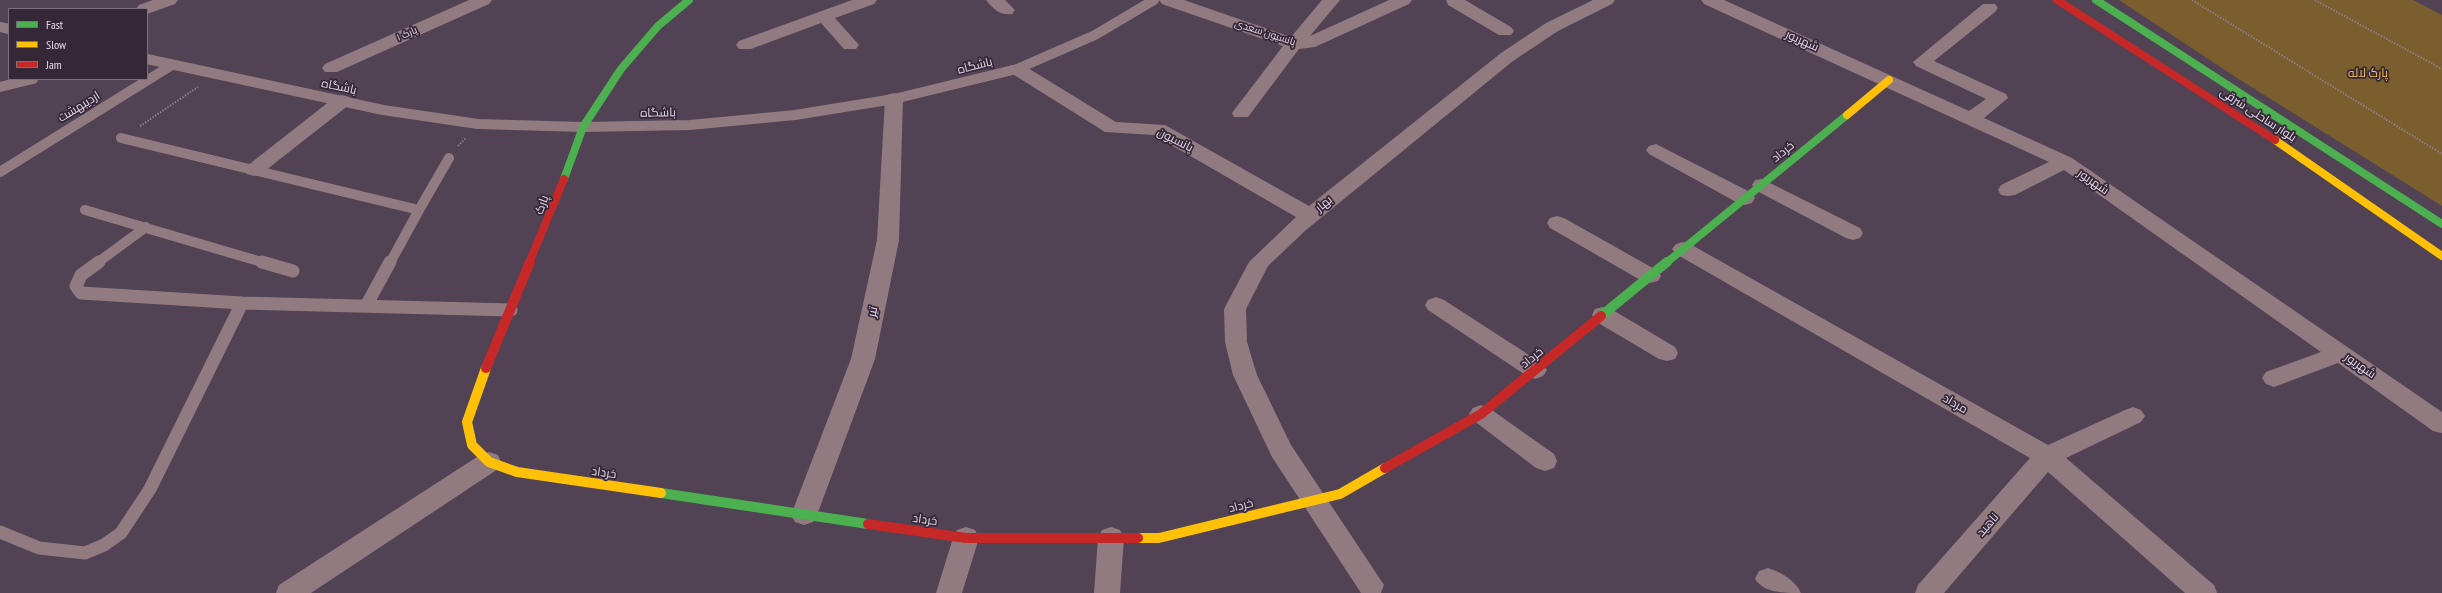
<!DOCTYPE html>
<html>
<head>
<meta charset="utf-8">
<style>
  body { margin:0 }
  #map { position:relative; width:2442px; height:593px; overflow:hidden; background:#514254; font-family:"PT Sans Narrow",sans-serif }
  canvas { display:block }
  .legend { position:absolute; left:8px; top:8px; width:140px; height:72px; box-sizing:border-box; background:#342837; border:1px solid #7c6e7f; margin:0; padding:5px 7px; list-style:none; font-size:12px; color:#e9d8ec }
  .legend li { display:flex; align-items:center; gap:8px; height:20px }
  .legend b { width:20px; border:1px solid #7c6e7f }
</style>
</head>
<body>
<div id="map">
<canvas width="2442" height="593"></canvas>
<ul class="legend">
<li><b style="height:5px;background:#4caf50"></b>Fast</li>
<li><b style="height:5px;background:#ffc107"></b>Slow</li>
<li><b style="height:5px;background:#c62828"></b>Jam</li>
</ul>
</div>
<script>
const ctx = document.querySelector('canvas').getContext('2d');
ctx.lineJoin = 'round';
function fill(path, color) { ctx.fillStyle = color; ctx.fill(path, 'evenodd'); }
function trace(path, color, width, dash) { ctx.strokeStyle = color; ctx.lineWidth = width; ctx.lineCap = dash ? 'butt' : 'round'; ctx.setLineDash(dash || []); ctx.stroke(path); }
function label(font, color, halo, rows, align = 'center') {
  ctx.font = font + ' "PT Sans Narrow",Cairo,sans-serif'; ctx.lineWidth = 3.5; ctx.setLineDash([]); ctx.textBaseline = 'middle'; ctx.strokeStyle = halo; ctx.fillStyle = color; for (const [text, x, y, turn = 0] of rows) {
    ctx.save(); ctx.translate(x, y); ctx.rotate((+turn || 0) * Math.PI / 180); ctx.textAlign = isNaN(turn) ? turn : align; if (halo) ctx.strokeText(text, 0, 0); ctx.fillText(text, 0, 0); ctx.restore();
  }
}
fill(new Path2D(`
  M2119,0H2413L2442,15V206L2237,78Z`), '#7b5e2d');
trace(new Path2D(`
  M2192,0L2442,154
  M2315,0L2442,69
  M140,126L198,87
  M458,146L466,138`), '#8e7d84', 2, [1.5, 1.5]);
trace(new Path2D(`
  M0,27L9,29
  M147,59L383,110L478,124L583,127L690,125L795,115L894,99L1017,69L1095,35L1154,0
  M0,87L33,79
  M121,138L419,210L390,263
  M0,172L172,65
  M85,210L265,263
  M419,210L449,158
  M97,263L146,227`), '#927b80', 10);
trace(new Path2D(`
  M99,262L81,275L76,286L81,293L242,303L511,310
  M262,262L293,271
  M366,306L390,262
  M0,532L39,548L85,553L104,545L121,533L150,489L242,303`), '#927b80', 13);
fill(new Path2D(`
  M153,0H178L175,4L147,14V9H136L139,5Z
  M469,0H492L489,4L337,72H325L322,68L325,64Z
  M852,0H877L874,4L835,18L859,45L856,49H844L821,23L751,49H739L736,45L739,41Z
  M986,0H1005L1015,10L1012,14C1001,16 993,9 986,0Z
  M1159,0H1184L1291,37L1322,0H1340L1310,36L1389,0H1412L1409,4L1315,47L1299,49L1248,117H1234L1232,113L1283,46L1162,4Z
  M1446,0H1465L1511,27L1514,31L1511,35H1499L1448,5Z
  M1593,0H1615L1612,4L1558,31L1513,61L1306,230L1268,266L1246,309L1247,342L1257,375L1291,445L1384,585L1381,593H1361L1272,457L1233,375L1225,342L1224,309L1249,262L1296,217L1154,135L1105,132L1011,73L1008,69L1011,65H1023L1116,122L1165,125L1309,206L1501,53L1546,23Z
  M1701,0H1724L1969,111L1986,99L1916,66L1913,62L1983,4H1995L1998,8L1995,12L1934,61L2006,94L2008,98L1984,118L2072,158L2442,412V433L2433,431L2338,363L2274,387L2266,384L2262,378L2266,372L2321,352L2064,170L2015,195L2008,196L2001,195L1998,190L2001,185L2049,162L1704,4Z
  M894,93L901,95L903,99L899,240L875,359L817,515L813,522L804,525L795,522L791,515L851,359L877,240L885,99L887,95Z
  M342,95L349,97L351,101L349,105L261,174L254,176L247,174L244,170L247,166L335,97Z
  M1656,144L1752,193L1755,198L1752,203L1745,205L1738,203L1649,154L1646,150L1649,146Z
  M1762,179L1860,228L1863,233L1860,238L1853,240L1846,238L1755,190L1752,185L1755,180Z
  M1557,216L1564,218L1658,271L1661,276L1658,281L1650,283L1642,281L1550,228L1547,223L1550,218Z
  M1683,242L1690,244L2048,445L2125,410L2133,407L2141,410L2145,416L2141,422L2066,458L2214,585L2217,593H2185L2048,472L1944,593H1915L1918,585L2030,458L1676,254L1672,249L1676,244Z
  M1436,297L1444,300L1543,364L1547,370L1543,376L1535,379L1527,376L1428,310L1425,305L1428,300Z
  M1603,307L1611,309L1675,347L1678,353L1675,359L1667,361L1659,359L1595,321L1592,315L1595,309Z
  M1481,405L1489,408L1554,454L1557,461L1554,468L1545,471L1536,468L1473,420L1469,414L1473,408Z
  M489,452L498,455L501,462L498,469L311,593H276L279,585L480,455Z
  M966,527L975,530L979,538L962,593H936L953,538L957,530Z
  M1111,527L1120,530L1124,538L1120,593H1094L1098,538L1102,530Z
  M1768,568C1781,572 1795,580 1801,593C1783,593 1764,593 1755,579L1759,571Z`), '#927b80');
trace(new Path2D(`
  M2096,0L2442,224
  M564,179L583,127L621,69L658,26L689,0
  M1666,263L1847,115`), '#4caf50', 8);
trace(new Path2D(`
  M1601,316L1667,262
  M661,493L868,524`), '#4caf50', 10);
trace(new Path2D(`
  M1847,115L1889,80
  M2275,140L2442,256`), '#ffc107', 8);
trace(new Path2D(`
  M486,368L467,422L472,445L489,462L517,472L661,493
  M1138,538H1159L1340,494L1385,468`), '#ffc107', 10);
trace(new Path2D(`
  M2057,0L2275,140
  M529,263L564,179`), '#c62828', 8);
trace(new Path2D(`
  M486,368L530,262
  M1385,468L1481,414L1601,316
  M868,524L966,538H1138`), '#c62828', 10);
label('10px', '#e9d8ec', '#342837', [
  ["پانسیون سعدی",1265,33,18],
  ["پارک ۱",407,34,-24]
]);
label('12px', '#e9d8ec', '#342837', [
  ["شهریور",1802,41,24],
  ["باشگاه",975,66,-14],
  ["باشگاه",339,87,12],
  ["اردیبهشت",79,107,-32],
  ["باشگاه",658,113,-1],
  ["بلوار ساحلی شرقی",2258,115,33],
  ["پانسیون",1175,140,27],
  ["خرداد",1783,152,-39],
  ["شهریور",2093,182,35],
  ["بهار",1324,204,-39],
  ["پارک",542,205,-70],
  ["تیر",873,312,-78],
  ["خرداد",1532,358,-39],
  ["شهریور",2360,366,35],
  ["مرداد",1955,404,30],
  ["خرداد",604,473,8],
  ["خرداد",1241,506,-14],
  ["خرداد",925,520,8],
  ["ناهید",1988,525,-49]
]);
label('12px', '#fbc04f', '#342837', [
  ["پارک لاله",2368,74]
]);
</script>
</body>
</html>
